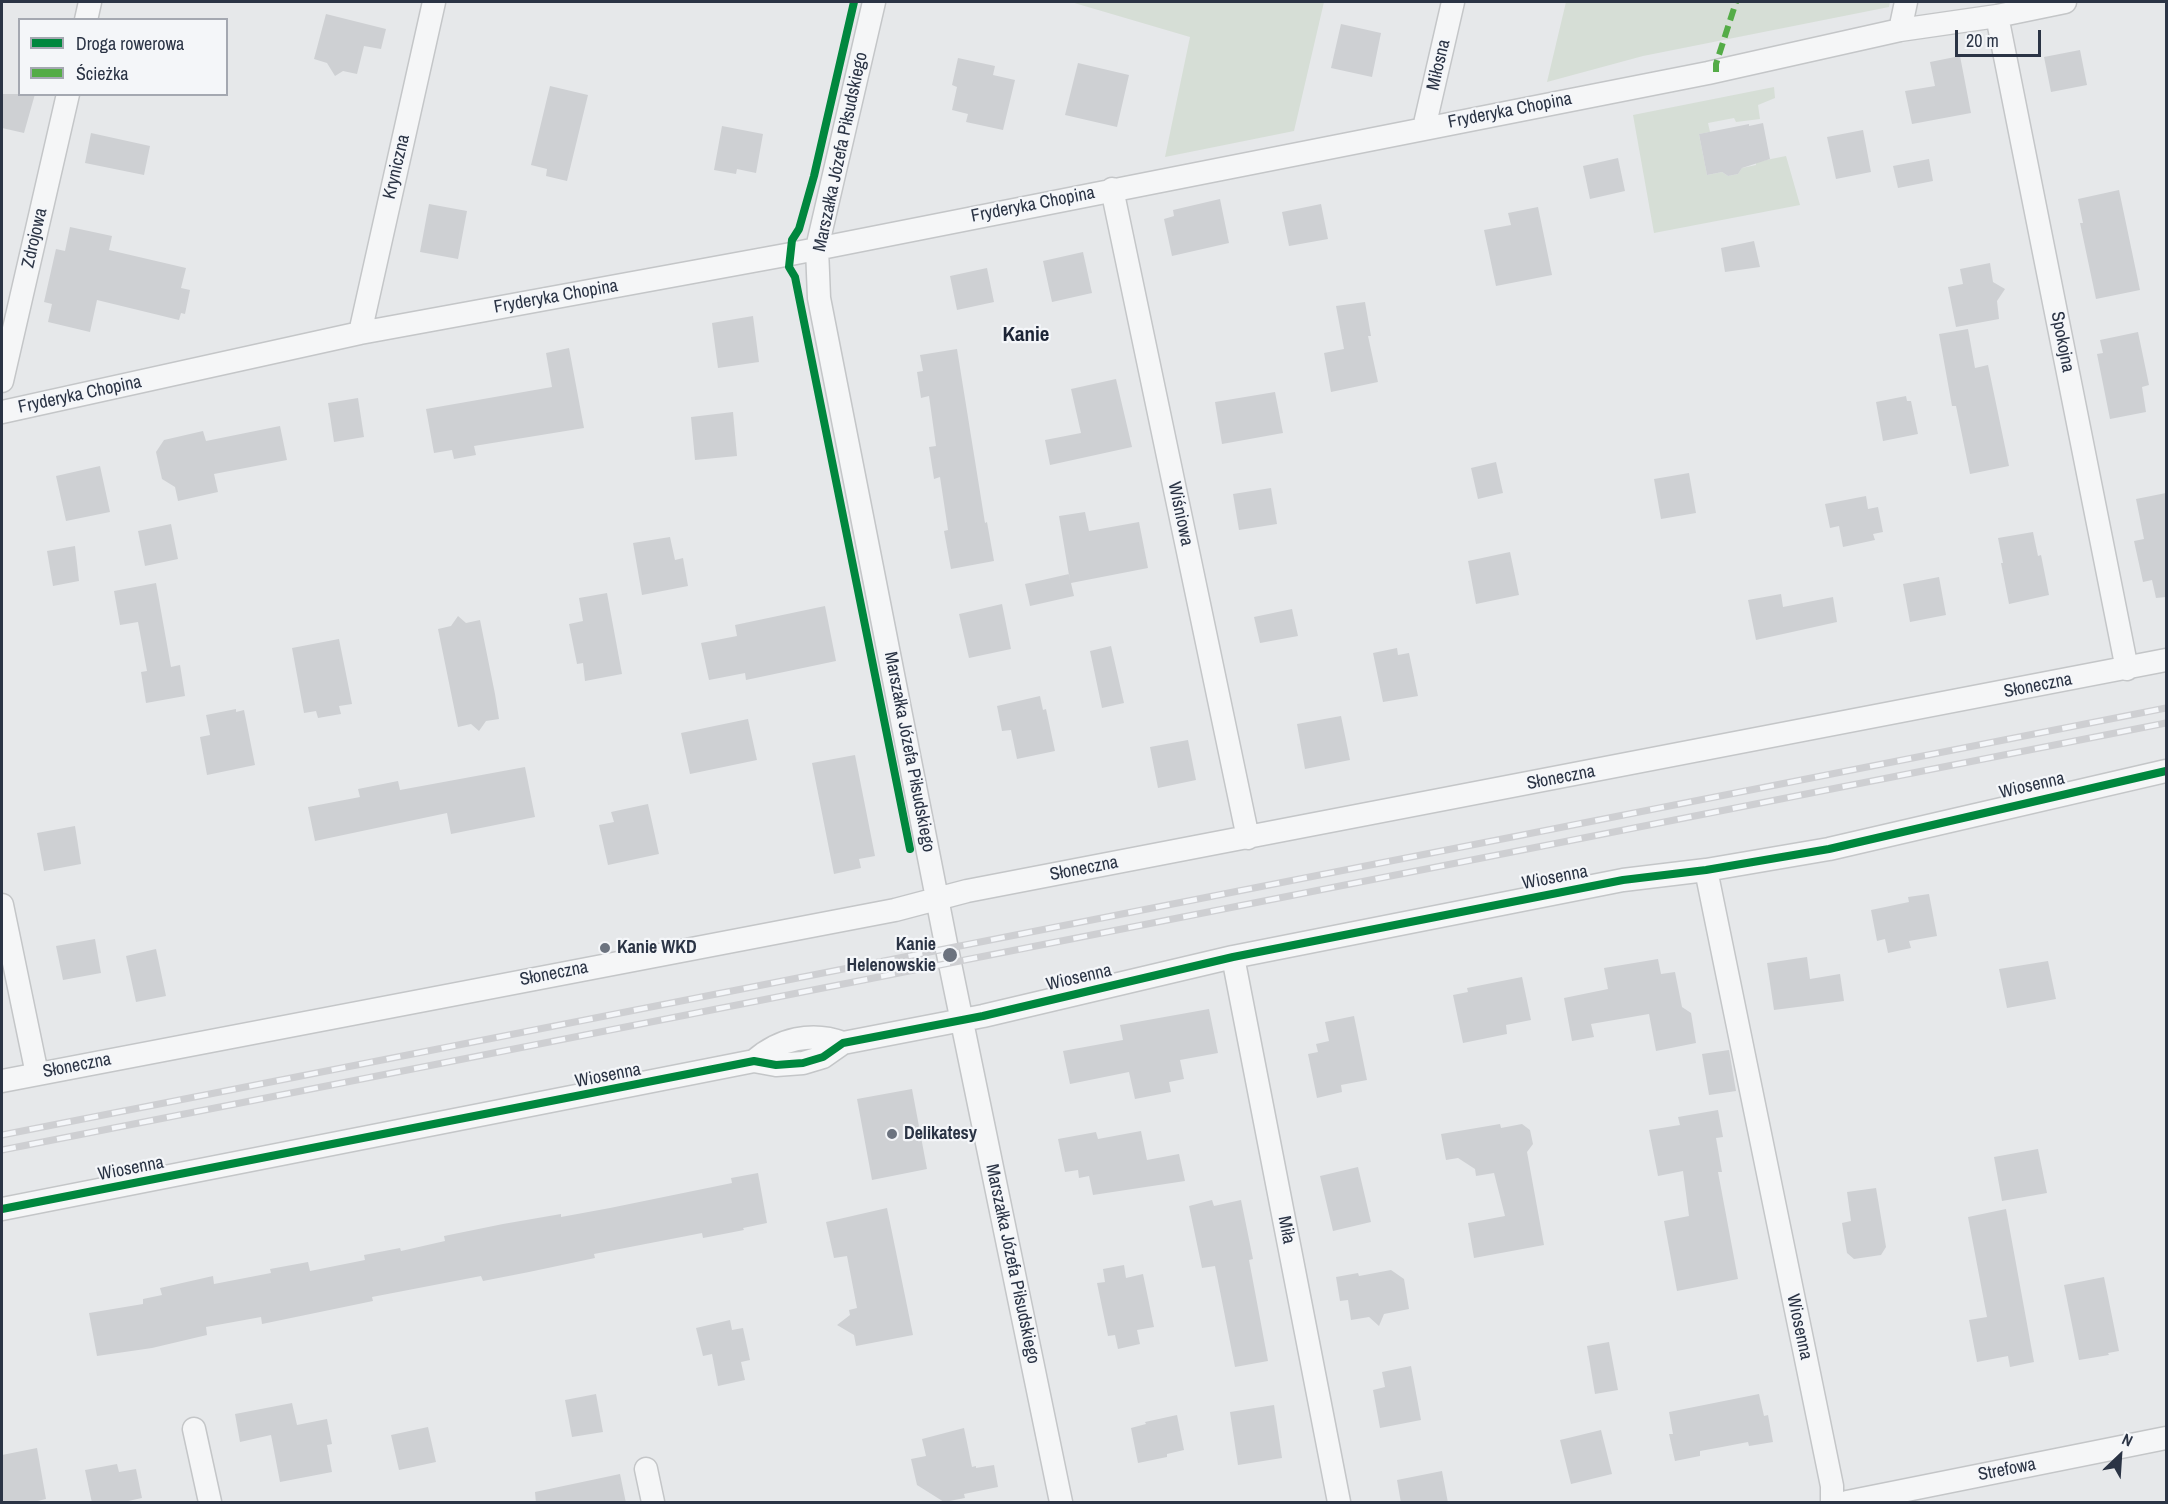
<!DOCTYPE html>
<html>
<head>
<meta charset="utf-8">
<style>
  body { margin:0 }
  #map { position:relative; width:2168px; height:1504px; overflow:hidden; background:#e6e8ea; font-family:"Archivo Narrow",sans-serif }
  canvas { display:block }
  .frame { position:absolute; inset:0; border:3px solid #2b3445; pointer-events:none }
  .legend { position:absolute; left:18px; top:18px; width:210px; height:78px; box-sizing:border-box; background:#f4f6f9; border:2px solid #a4a8b1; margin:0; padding:8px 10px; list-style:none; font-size:18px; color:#2b3445 }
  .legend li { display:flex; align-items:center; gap:12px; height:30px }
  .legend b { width:30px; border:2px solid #a4a8b1 }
  .north { position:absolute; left:2090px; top:1426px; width:60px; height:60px; -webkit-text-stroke:4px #f4f6f9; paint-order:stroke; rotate:25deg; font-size:16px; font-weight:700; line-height:24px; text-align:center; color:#2b3445 }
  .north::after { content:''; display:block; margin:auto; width:21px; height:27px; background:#2b3445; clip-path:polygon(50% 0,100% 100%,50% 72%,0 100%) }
  .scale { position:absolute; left:1955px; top:30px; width:86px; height:27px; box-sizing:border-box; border:3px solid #2b3445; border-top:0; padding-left:8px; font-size:18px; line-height:21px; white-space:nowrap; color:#2b3445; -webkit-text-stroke:4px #f4f6f9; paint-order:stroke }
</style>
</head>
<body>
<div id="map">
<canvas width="2168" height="1504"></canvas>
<div class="frame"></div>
<ul class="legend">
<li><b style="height:8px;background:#00873e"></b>Droga rowerowa</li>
<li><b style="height:8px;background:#54ac47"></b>Ścieżka</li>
</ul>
<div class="north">N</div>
<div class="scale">20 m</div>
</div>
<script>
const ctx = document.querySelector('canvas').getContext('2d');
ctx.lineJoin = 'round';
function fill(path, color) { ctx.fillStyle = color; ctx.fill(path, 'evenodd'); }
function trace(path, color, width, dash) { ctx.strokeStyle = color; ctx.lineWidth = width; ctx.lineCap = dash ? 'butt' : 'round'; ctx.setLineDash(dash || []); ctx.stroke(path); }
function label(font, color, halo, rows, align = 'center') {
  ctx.font = font + ' "Archivo Narrow",sans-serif'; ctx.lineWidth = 4.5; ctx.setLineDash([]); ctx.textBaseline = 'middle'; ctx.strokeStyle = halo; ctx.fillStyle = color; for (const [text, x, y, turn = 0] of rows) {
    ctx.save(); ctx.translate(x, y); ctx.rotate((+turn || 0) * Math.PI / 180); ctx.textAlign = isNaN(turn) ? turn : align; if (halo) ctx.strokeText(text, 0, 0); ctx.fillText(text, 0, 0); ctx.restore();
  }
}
fill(new Path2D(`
  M1071,2H1324L1294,131L1165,157L1190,37Z
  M1566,2H1890L1889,7L1643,56L1547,82Z
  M1774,87L1775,98L1758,105L1760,119L1736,122L1734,118L1708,123L1710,132L1699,134L1707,175L1722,172L1728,176L1738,174L1742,168L1756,165V162L1786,156L1800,205L1654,233L1633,115Z`), '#d6ded6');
fill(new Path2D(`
  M326,14L386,29L381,49L364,46L357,74L343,71L335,76L327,63L314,59Z
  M1341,24L1381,33L1372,77L1331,68Z
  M2080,50L2087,85L2051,92L2044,57Z
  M1960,56L1971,113L1912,124L1905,91L1935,86L1930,62Z
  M958,58L995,66L993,75L1015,80L1003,130L966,122L968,114L952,110L957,87L952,85Z
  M1078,63L1129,75L1117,127L1065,115Z
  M550,86L588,95L567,181L546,176L547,169L531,165Z
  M2,94H35L24,133L2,128Z
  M1763,123L1770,159L1742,168L1738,174L1728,176L1722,172L1707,175L1699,134L1749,124V126Z
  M722,126L763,134L756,173L737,169L736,174L714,170Z
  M1863,130L1871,172L1836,179L1827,137Z
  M91,133L150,146L144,175L85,163Z
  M1618,158L1625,191L1590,199L1583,166Z
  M1929,159L1933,181L1898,188L1893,166Z
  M2119,190L2140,290L2096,299L2080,223H2083L2078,199Z
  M1220,199L1229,243L1172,256L1164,219L1174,216L1173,210Z
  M429,204L467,211L458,259L420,252Z
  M1321,204L1328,239L1289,246L1282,212Z
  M1538,207L1552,275L1496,286L1484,230L1511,225L1508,213Z
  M70,227L112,236L109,250L186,268L181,288L190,290L185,314L181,313L179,320L97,300L90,332L48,322L52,304L44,302L56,249L65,251Z
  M1754,241L1760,267L1725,272L1721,248Z
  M1083,252L1092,293L1052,302L1043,261Z
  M1990,263L1993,282L2005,289L1997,301L1999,319L1956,327L1948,287L1963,284L1960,269Z
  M987,268L994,302L957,310L950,276Z
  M1365,302L1371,336H1368L1378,382L1331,392L1324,353L1344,349L1336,306Z
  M753,316L759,362L718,368L712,323Z
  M1968,329L1975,368L1988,365L2009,466L1970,474L1956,406H1952L1939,334Z
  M2138,332L2149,385L2142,387L2146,412L2110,419L2097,354L2103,353L2100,340Z
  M569,348L584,428L474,446L476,455L454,459L452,450L434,453L426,409L552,387L546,353Z
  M957,349L985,523L987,522L994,561L951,569L944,531L948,530L940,477L934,479L929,447L936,446L929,396L921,398L917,372L923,371L920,355Z
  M1116,379L1132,447L1050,465L1045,440L1081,433L1071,389Z
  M1275,392L1283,433L1222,444L1215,402Z
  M1906,396L1907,401H1911L1918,434L1883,441L1876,402Z
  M358,398L364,437L334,442L328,403Z
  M733,412L737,456L695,460L691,417Z
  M280,426L287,460L214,474L218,492L178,501L175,487L162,479L156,452L164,440L203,431L206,441Z
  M1496,462L1503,493L1478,499L1471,468Z
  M100,466L110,512L66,521L56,476Z
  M1689,473L1696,513L1661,519L1654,479Z
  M1271,488L1277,524L1239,530L1233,494Z
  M2166,493V597L2156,598L2152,580L2143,582L2134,541L2144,539L2136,499Z
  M1866,496L1868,509L1878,507L1883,532L1873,534L1875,540L1843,547L1839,526L1830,528L1825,504Z
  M1085,512L1089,531L1139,522L1148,568L1071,583L1074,596L1030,606L1025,584L1069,574L1070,581L1059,516Z
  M171,524L178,559L145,566L138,531Z
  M2033,532L2038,556L2041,555L2049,595L2009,604L2001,563H2003L1998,538Z
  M670,537L675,560L683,558L688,586L642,595L633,543Z
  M75,546L79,581L53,586L47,551Z
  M1510,552L1519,595L1476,604L1468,561Z
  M1939,577L1946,615L1910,622L1903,584Z
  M156,583L171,667L180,665L185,696L146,703L141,672L147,671L138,622L120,625L114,591Z
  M607,593L622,674L585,681L583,663L577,664L569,624L583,621L579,598Z
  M1781,594L1783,607L1833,597L1837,622L1756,640L1748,600Z
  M1002,604L1011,649L969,658L959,614Z
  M825,606L836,661L746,680L745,673L709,680L701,643L737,636L735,625Z
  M1292,609L1298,636L1260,643L1254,617Z
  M458,616L466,623L480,620L495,694L499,719L486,721L479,731L471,724L458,727L438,629L451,626Z
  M339,639L352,704L339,706L341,714L318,718L316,711L304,713L292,648Z
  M1111,646L1124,703L1102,708L1090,651Z
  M1397,648L1398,655L1409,653L1418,696L1383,702L1373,653Z
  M1040,696L1043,710L1046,709L1055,751L1017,759L1011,730L1002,731L997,706Z
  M236,709V712L244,710L255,765L207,775L200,737L210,735L206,715Z
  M1341,716L1350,760L1305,769L1297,724Z
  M748,719L757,760L690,774L681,733Z
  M1188,740L1196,780L1158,788L1150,747Z
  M855,755L875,856L859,859L861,868L834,874L812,763Z
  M525,767L535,817L451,834L447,813L315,841L308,807L360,797L358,789L398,781L400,790Z
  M648,804L659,854L608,865L599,825L614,822L611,812Z
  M75,826L81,864L44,871L37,833Z
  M1929,894L1937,936L1909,941L1911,948L1888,953L1885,939L1877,941L1871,910L1909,902L1908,897Z
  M95,939L101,973L63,980L56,946Z
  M156,949L166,996L136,1002L126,956Z
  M1807,957L1810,979L1840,974L1844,1001L1774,1010L1767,963Z
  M1658,959L1661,974L1675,972L1682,1007L1691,1013L1696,1043L1656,1051L1649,1014L1591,1024L1594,1037L1572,1041L1564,998L1608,989L1604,968Z
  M2048,961L2056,999L2007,1008L1999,969Z
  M1522,977L1531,1020L1506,1025L1507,1034L1463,1043L1453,995L1468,992L1467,988Z
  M1209,1009L1218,1053L1180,1060L1184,1079L1169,1082L1171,1092L1135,1099L1129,1072L1070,1084L1063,1051L1123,1040L1120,1025Z
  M1354,1016L1367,1080L1341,1085L1342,1092L1317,1098L1308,1054L1318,1052L1316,1044L1329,1041L1325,1022Z
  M1729,1050L1736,1091L1709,1095L1702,1054Z
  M912,1089L927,1169L872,1180L857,1099Z
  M1718,1110L1723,1137L1716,1138L1722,1172H1718L1738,1279L1677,1291L1664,1221L1689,1216L1683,1171L1658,1176L1649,1130L1680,1125L1678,1117Z
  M1500,1124L1501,1128L1522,1124L1530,1130L1533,1144L1527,1152L1544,1245L1474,1258L1468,1223L1505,1216L1494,1173L1476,1176L1475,1169L1458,1158L1446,1160L1441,1134Z
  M1141,1131L1147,1160L1179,1154L1185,1181L1093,1195L1089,1176L1079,1178L1078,1170L1065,1172L1058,1139L1096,1132L1098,1139Z
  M2038,1149L2047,1193L2002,1201L1994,1157Z
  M1358,1167L1371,1222L1333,1231L1320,1176Z
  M758,1173L767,1223L743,1228L744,1230L703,1238L702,1233L594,1254L595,1258L529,1272L483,1281L481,1276L372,1297L373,1301L262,1324L261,1317L206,1327L207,1335L152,1348L97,1356L89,1313L143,1304V1299L162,1295L160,1288L213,1276L214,1284L271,1273L270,1269L308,1262L310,1271L365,1260L364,1255L400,1248L401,1251L445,1241L444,1236L503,1224L561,1214V1217L610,1208L732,1183L731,1178Z
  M1876,1188L1886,1247L1881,1255L1854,1259L1847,1253L1842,1223L1851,1221L1847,1192Z
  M1212,1200L1214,1206L1241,1200L1253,1259L1249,1260L1268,1361L1235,1367L1215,1266L1202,1268L1189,1206Z
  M887,1208L913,1335L856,1346L854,1335L837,1325L850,1315L849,1310L857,1308L847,1256L834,1258L826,1222Z
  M2006,1209L2034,1362L2010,1367L2008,1356L1977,1362L1969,1320L1987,1317L1968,1217Z
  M1124,1265L1126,1278L1143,1274L1154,1327L1137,1330L1140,1344L1118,1349L1115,1335L1108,1336L1097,1283L1105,1282L1103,1269Z
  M1391,1270L1404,1279L1409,1309L1384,1314L1379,1326L1369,1317L1351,1320L1348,1300L1340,1301L1336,1277L1358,1273L1359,1276Z
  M2104,1277L2119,1351L2108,1353L2109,1355L2079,1360L2064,1285Z
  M730,1320L732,1330L743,1328L750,1360L741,1362L745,1380L718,1386L712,1354L703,1356L696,1328Z
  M1609,1342L1618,1390L1595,1394L1587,1346Z
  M1411,1366L1421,1420L1380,1428L1373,1390L1385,1387L1382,1372Z
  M596,1394L603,1432L572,1437L565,1400Z
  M1759,1394L1764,1416L1768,1415L1773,1442L1749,1446L1748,1442L1722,1447L1700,1451V1456L1675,1461L1669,1434H1673L1669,1412Z
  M292,1403L297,1425L327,1419L332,1444L327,1445L332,1472L280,1482L271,1435L240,1442L235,1414Z
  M1274,1405L1282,1458L1238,1465L1230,1412Z
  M1177,1415L1184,1450L1167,1454V1457L1138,1463L1131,1428L1146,1424L1145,1422Z
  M428,1427L436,1462L399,1470L391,1435Z
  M964,1428L972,1467L976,1466V1468L994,1465L998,1487L964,1494L965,1498L944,1502L917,1485L911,1459L926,1456L922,1439Z
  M1601,1430L1612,1474L1571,1484L1560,1440Z
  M37,1448L46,1499L29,1503H2V1455Z
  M117,1464L119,1472L136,1469L142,1498L119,1503H92L85,1470Z
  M1442,1471L1448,1503H1401L1397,1480Z
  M620,1474L626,1503H536L535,1492Z`), '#ced0d3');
const street = new Path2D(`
  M874,2L817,248L819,298L947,949L1061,1502
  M1997,16L2127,669
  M86,20L90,2
  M1900,30L1906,2
  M1424,128L1453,2
  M1112,189L1248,838
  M360,333L434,2
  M2,381L68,94
  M2,412L360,333L791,254L1708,73L1900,30L1997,16L2065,2
  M1706,870L1832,1486V1502
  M2,905L37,1074
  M1233,957L1339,1502
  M754,1061C779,1039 812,1031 843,1043
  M2,1081L895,910L967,891L2166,660
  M2,1209L754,1061L776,1065L803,1063L823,1057L843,1043L983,1016L1233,957L1623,880L1706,870L1829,849L2166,771
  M194,1429L210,1502
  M646,1469L653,1502
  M1847,1502L2166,1438`);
trace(street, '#c4c6c8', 25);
trace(street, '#f5f6f7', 22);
const rail = new Path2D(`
  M2,1135L2166,708
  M2,1150L2166,723`);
trace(rail, '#cecfd2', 7);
trace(rail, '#f4f6f9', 4.5, [14]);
trace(new Path2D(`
  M1716,72V64L1736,2`), '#54ac47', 6, [12, 6]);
trace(new Path2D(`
  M854,2L814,176L799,229L792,240L789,267L795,277L910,849
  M2,1209L754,1061L776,1065L803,1063L823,1057L843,1043L983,1016L1233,957L1623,880L1706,870L1829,849L2166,771`), '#00873e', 8);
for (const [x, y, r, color] of [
  [605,948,6,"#6c737f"],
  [950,955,8,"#6c737f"],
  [892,1134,6,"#6c737f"]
]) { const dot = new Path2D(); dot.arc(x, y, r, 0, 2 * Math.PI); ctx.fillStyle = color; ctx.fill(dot); trace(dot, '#f4f6f9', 2); }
label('18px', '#2b3445', '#f4f6f9', [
  ["Miłosna",1439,65,-77],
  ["Fryderyka Chopina",1510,111,-11],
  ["Marszałka Józefa Piłsudskiego",841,152,-78],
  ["Kryniczna",397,167,-77],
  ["Fryderyka Chopina",1033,205,-11],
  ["Zdrojowa",35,238,-77],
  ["Fryderyka Chopina",556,297,-10],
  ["Spokojna",2062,342,79],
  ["Fryderyka Chopina",80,395,-12],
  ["Wiśniowa",1180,514,78],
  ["Słoneczna",2038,686,-11],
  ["Marszałka Józefa Piłsudskiego",909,752,79],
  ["Słoneczna",1561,778,-11],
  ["Wiosenna",2032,786,-13],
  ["Słoneczna",1084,869,-11],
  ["Wiosenna",1555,878,-11],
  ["Słoneczna",554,974,-11],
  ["Wiosenna",1079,978,-13],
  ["Słoneczna",77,1066,-11],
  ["Wiosenna",608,1076,-11],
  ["Wiosenna",131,1169,-11],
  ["Miła",1286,1230,79],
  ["Marszałka Józefa Piłsudskiego",1012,1264,78],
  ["Wiosenna",1799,1327,78],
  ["Strefowa",2007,1470,-11]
]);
label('bold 18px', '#2b3445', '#f4f6f9', [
  ["Kanie",936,945,"right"],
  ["Helenowskie",936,966,"right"],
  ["Kanie WKD",617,948],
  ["Delikatesy",904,1134]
], 'left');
label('bold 21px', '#1d2536', '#f4f6f9', [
  ["Kanie",1026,335]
]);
</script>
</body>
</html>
